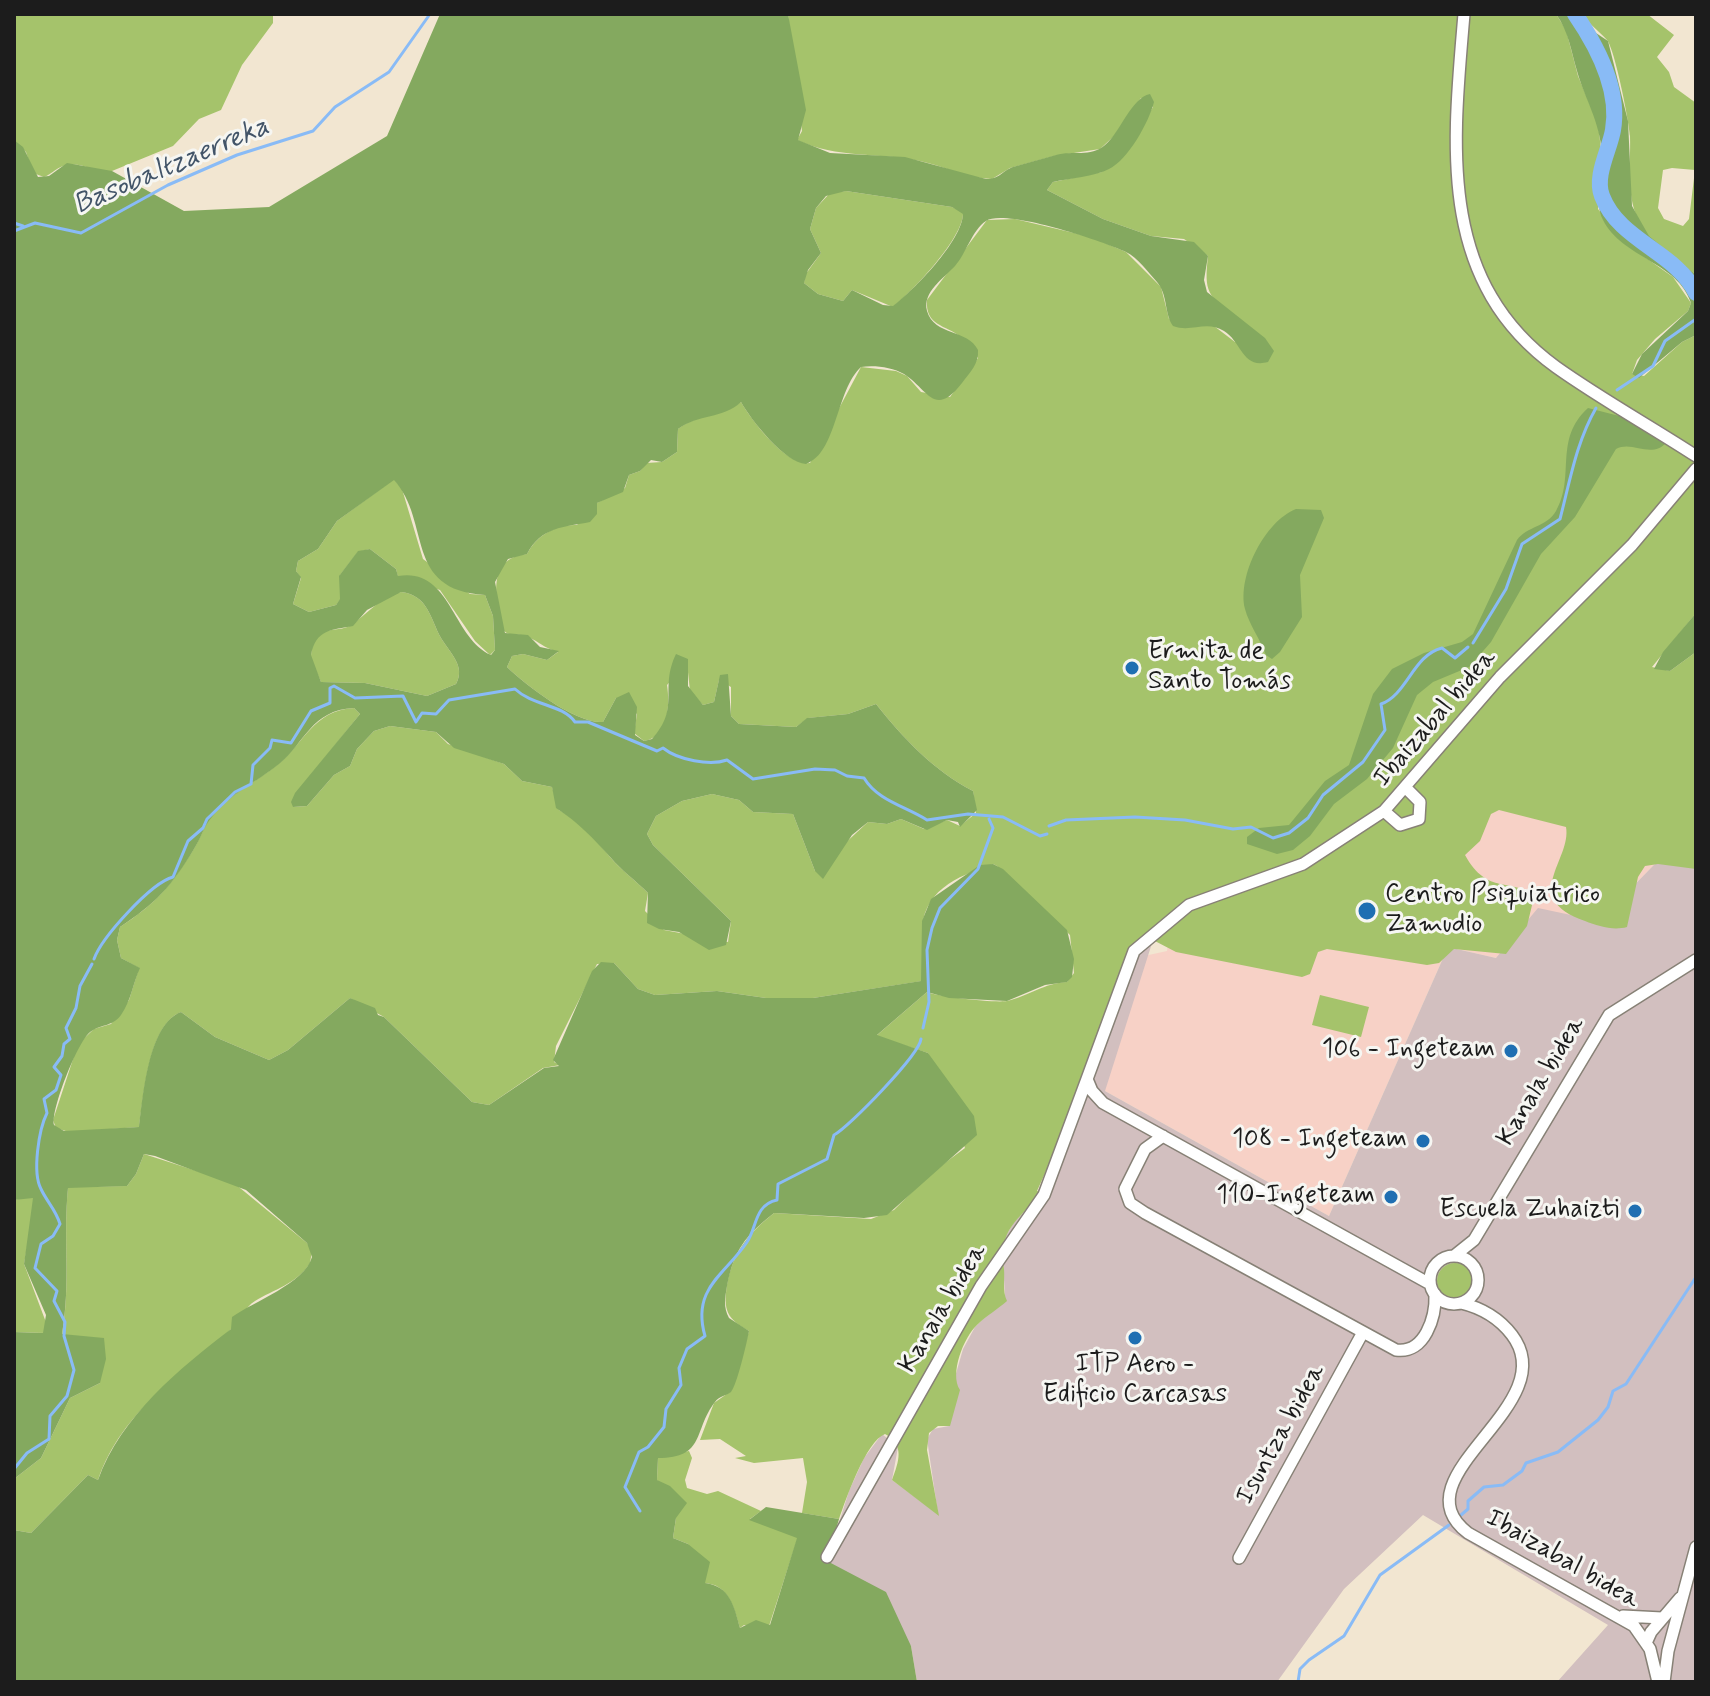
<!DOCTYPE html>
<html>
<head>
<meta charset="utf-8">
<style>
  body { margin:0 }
  #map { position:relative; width:1710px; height:1696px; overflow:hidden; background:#f2e6d1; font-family:Mynerve,sans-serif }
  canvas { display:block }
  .frame { position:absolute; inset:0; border:16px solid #1c1c1c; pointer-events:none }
</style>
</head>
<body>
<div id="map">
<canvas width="1710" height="1696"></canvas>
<div class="frame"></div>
</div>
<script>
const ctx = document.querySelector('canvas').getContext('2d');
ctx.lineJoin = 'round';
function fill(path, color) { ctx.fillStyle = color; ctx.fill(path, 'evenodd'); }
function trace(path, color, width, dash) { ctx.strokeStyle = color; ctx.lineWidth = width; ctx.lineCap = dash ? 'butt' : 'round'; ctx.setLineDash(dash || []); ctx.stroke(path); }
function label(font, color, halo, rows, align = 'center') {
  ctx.font = font + ' Mynerve,sans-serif'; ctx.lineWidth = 6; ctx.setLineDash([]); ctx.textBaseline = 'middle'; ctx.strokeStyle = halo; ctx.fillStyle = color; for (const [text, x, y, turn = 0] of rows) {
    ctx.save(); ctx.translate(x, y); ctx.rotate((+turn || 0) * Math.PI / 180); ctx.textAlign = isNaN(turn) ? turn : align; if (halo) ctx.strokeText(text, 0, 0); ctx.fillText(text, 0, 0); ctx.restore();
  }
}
fill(new Path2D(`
  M1426,802L1696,822L1599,921L1496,958L1448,947L1329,1216L1105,1091L1101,1075L1144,956L1167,951L1169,937Z`), '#f7d1c6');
fill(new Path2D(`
  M1696,822V1682H1557L1608,1625L1423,1515L1344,1589L1277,1682H917L911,1646L827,1561L849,1491L864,1458L882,1434L898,1447L892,1480L938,1514L927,1439L933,1429L949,1426L955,1377L963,1349L975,1327L1005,1298L1002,1242L1014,1222L1033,1202L1088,1077L1127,962L1153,940L1105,1091L1329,1216L1448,947L1496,958L1538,908L1599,921Z`), '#d2bfbf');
fill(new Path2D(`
  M14,14H273V23L242,65L221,110L199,119L173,146L112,171C96,173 83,162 67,165C58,166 52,174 44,177L33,173L26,152L14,140Z
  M788,14H1556L1566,30L1578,76L1598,124L1602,158L1598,209L1622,241L1673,277L1691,303L1688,311L1655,339L1637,360L1632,374L1644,376L1682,342L1696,335V613L1652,667L1670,671L1696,652V869L1658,864L1645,866L1638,877L1627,927C1613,931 1598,926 1585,921C1519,898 1572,860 1566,827L1499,810L1491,814L1480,841L1465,855C1488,897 1512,876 1534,897L1527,926L1506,954L1454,949L1439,963L1427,965L1327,949L1318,952L1310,974L1302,977L1176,952L1153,940L1127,962L1088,1077L1037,1191L1041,1192C1018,1222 998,1228 1004,1269C1005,1280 1002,1290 1007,1301C998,1309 986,1316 977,1325C964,1337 949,1374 960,1390L950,1426H938L929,1433L927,1450L939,1516L892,1480C899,1461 905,1445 885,1434C866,1441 846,1499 839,1519L802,1513L807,1482L803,1458L754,1463L735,1458L746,1456L720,1439L700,1440L714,1403L731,1391L749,1331C727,1319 723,1310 727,1285C733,1252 748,1234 774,1213L871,1219L894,1210L930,1174L965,1148L928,1053L876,1036L927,992C939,997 995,1003 1007,1001C1029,996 1044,983 1067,982L1074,973L1070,935L997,866L993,864C956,877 921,891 922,935C923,950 925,966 922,981L813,998H766L717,991L655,995L638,989L614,963L597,964L556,1046L554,1062L560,1065L543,1068L489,1105L472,1102L384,1017L350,998L288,1050L269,1060L215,1037L181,1012C148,1025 144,1096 139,1127L69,1132L56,1128L53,1120L78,1044L94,1029L111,1024L129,1000L139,968L121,958L117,940L120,927C155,904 169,888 192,852C200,840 204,825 213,814C230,794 256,782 277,765C304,744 313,710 354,708L360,714L312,774L293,807L307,806L334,775L350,766L357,749L374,731L390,726L436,732L448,744L504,764L522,781L552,787L559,810C579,820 596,840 610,857C620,869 636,881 648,893L645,911L664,930L728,942L731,921L653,845L647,834L656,816L682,801L712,794L739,800L753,812L793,814L815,871L868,822L887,824L901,819L924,829L947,820L960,826L976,813L973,791C933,770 904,739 876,704L848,714L808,718L796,727L739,724L731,716V687L719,680L714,702L703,705L690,691L687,663L667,685C670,704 669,737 644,741L634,733L637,714L616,698L603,722C576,724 527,686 507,667L512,656L523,654L547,660L558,652C542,647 540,642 528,637C518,632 511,638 503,630C496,601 485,558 527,554C537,535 556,524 577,525L597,503L625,488L629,475L640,471L646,463L662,462L677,452L678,429C698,414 720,415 741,402C752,421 786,466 810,463L861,367L896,371L907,376L921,392L950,397L978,358C973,352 968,342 961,337C946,325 925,326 927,300L987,220L1015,219L1091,237L1126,252L1161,287L1169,319L1214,326L1235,342L1237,318C1207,296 1204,292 1208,256L1184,239L1151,236L1103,219L1047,190L1053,182L1102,172L1122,157L1153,107L1141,98L1114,136L1100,149L1054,156L1010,168L992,179C966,178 944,166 920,161C877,152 838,159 797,140L802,131Z
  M1582,14H1647L1674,35L1657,57L1669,72L1674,87L1696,103V275C1678,259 1653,247 1641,226C1625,196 1631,168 1630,136C1629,121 1615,50 1607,40C1599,31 1590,25 1582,14ZM1672,168L1695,170L1689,219L1683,226L1664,219L1658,208L1663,170Z
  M846,191L952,207L963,212C965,236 912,292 893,307L852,290L843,301L818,294L804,283L805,275L821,253L810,229L816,208L830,193Z
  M394,479L402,489L423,559L470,594L485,595L493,616L495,650L490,655L475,641L440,590L398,577L396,569L370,549L358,552L340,575V600L336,605L309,612L293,604L301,578L296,571L298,561L318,549L337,521Z
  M401,592C428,595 430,618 441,638C450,653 466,666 456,684L427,696L365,683L321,682L311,659C313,618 337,637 354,623C369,612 381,597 401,592Z
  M1320,995L1369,1007L1361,1037L1312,1025Z
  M144,1154L234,1183L307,1243L312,1251L310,1263C298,1283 273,1290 255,1301C245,1307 240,1321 231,1329C180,1379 124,1407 98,1480L88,1475L31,1533L14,1530V1479L41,1458L70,1398L100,1383L62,1335C71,1282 63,1239 68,1187L127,1186L136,1174Z
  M33,1196L34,1208L24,1264L47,1325L44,1333L14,1332V1200Z
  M1437 1281a18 18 0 1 1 36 0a18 18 0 1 1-36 0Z
  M689,1451L692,1458L685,1480L687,1488L707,1494L718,1491L761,1511L750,1519L798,1537L769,1626L744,1625L740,1628C734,1608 729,1584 704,1583L688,1544L673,1538L676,1518L657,1480L658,1457Z`), '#a5c36b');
fill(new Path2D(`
  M440,14H788L806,110L798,140L830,153L905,157L986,179C1000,179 1002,171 1013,167C1027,163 1042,159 1056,155C1073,150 1090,158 1105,145C1120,133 1131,98 1150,94L1154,102C1149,122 1128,160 1109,169C1094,177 1070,178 1053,182L1047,190L1103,219L1151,236L1194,242L1208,256L1204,280L1207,292L1265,338L1274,351L1268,362C1242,369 1242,342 1224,331C1206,320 1191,333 1173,326C1164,313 1168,295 1157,282C1148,272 1138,258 1126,252C1105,242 1005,208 986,221C972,230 966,254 955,266C944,278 922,292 927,311C934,336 968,329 978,350C979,364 970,372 962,383C934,419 928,389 904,374C892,367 874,365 861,367C836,390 837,453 806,464C785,463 751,420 741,402C723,419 698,414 678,429L677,452L662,462L651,460L640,471L629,475L623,492L597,503V514L590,522C564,527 541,527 527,554L508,559L495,582L505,633L528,635L540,647L559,651L547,660L523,654L512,656L507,667C527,686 576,724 603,722L616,698L629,692L637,707L635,735L644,741L652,739C681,707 659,689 676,654L688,659V686L703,705L714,702L720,675L728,674L731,716L739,724L796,727L807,718L848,714L876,704C904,739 933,770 973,791L977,810L960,827L958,822L947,820L927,830L901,819L887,824L868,822L852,835L823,879L815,871L793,814L753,812L739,800L712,794L682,801L656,816L647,834L653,845L731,921L726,945L709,950L679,932L659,929L647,923L648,893C636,881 621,870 611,858C594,839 578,822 556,808L552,787L522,781L504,764L454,748L436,732L390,726L374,731L357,749L350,766L334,775L307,806L293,807L291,802L295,793L360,714L354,708C311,710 305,743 279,764C257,782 229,794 212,817C204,826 201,838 194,849C172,886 155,904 120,927L117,940L121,958L140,968C133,983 131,1001 121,1015C113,1027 99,1024 89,1033C77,1044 51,1109 54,1125L64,1131L139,1127C143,1097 148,1024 181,1012L215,1037L269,1060L288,1050L350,998L375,1008L378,1015L384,1017L472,1102L489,1105L544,1068L559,1066L553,1060L592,971L601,962L614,963L638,989L655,995L717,991L766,998H813L921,981L922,921L931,899L980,865L993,864L1003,869L1067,930L1074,959L1072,977L1067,982L1045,985L1007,1001L949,998L927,992L877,1035L928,1053L974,1116L977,1135L887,1215L864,1218L774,1213C745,1236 734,1250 727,1286C725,1298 723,1307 729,1318L749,1331C747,1342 737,1385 731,1392C726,1396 719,1396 715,1402C693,1430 706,1458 658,1458L657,1480L670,1486L687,1503L676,1518L673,1538L688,1544L710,1562L705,1583C730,1586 734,1606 740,1628L756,1620L770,1625L797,1538L749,1520L766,1507L839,1519L827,1561L886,1592L911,1646L917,1682H14V1530L31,1533L88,1475L98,1480C121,1416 179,1369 231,1329L232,1317C253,1302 305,1283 312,1257L307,1243L246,1190L155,1156L144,1154L136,1174L127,1186L68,1188C63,1239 71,1282 62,1334L104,1338L106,1359L100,1383L70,1398L41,1458L14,1479V1332L43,1333L46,1315L24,1264L33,1198L14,1200V140L23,147L38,177L49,176L67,163L112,171L184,211L269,207L387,136ZM846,191L952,207L963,214C962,241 914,290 893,306L883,305L852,290L843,301L818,294L804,283L808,270L821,253L810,229L816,208L826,196ZM394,480C432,522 403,590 485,595L493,616L495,650L491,655C452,638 451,567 398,576L396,569L370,549L358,551L339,576L340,599L336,605L309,612L293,604L301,577L296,571L298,561L318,549L337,521ZM401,592C428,595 430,618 441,638C450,653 466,666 456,684L427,696L365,683L321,682L311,655C316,629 332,630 353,626L367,610Z
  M1556,14H1582L1596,33L1608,41L1628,121L1632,206L1649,236L1696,275V335L1682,342L1639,378L1632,374L1642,354L1688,311L1691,303C1678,262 1622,258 1603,220C1593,200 1603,175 1602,153C1599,119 1586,102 1577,71C1571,51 1569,32 1556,14Z
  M1588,408L1631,419L1667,442C1651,460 1633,440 1616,449L1575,517L1541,554L1491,642L1469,667L1433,682L1417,695L1393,748L1367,779L1334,804L1310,836L1293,850L1277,854L1247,844V837L1259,828L1289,825L1325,781L1349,765L1373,694L1392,669L1424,653L1462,642L1473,634L1517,540C1527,526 1547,527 1556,511C1576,476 1553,440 1588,408Z
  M1296,509L1321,510L1324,518L1300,575L1302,617L1280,652L1272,659L1266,655C1260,639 1249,624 1245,609C1237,576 1265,521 1296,509Z
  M1696,613V652L1670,671L1654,669L1663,652Z`), '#84a95f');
trace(new Path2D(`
  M14,223L23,226
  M14,231L35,223L81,233L168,185L237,155L313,131L335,107L389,72L430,14
  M1617,390L1653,366L1665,341L1696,319
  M1473,643L1506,589L1522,544L1560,519C1570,481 1576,443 1596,408
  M1049,826L1066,820L1135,817L1185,820L1233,829L1251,827L1273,838L1289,833L1308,818L1323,795L1363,762L1385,730L1381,704C1407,695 1413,655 1442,648L1455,658L1468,647
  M94,959C102,937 151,883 173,877L188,841L203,828L207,819L235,792L251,784L253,765L270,748L272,740L291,743L311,711L330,703V688L334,686L355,698L403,696L416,722L422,713L436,714L449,700L515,689C533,706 562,704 575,722H588L657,751L663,748C678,760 710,766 727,760L753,779L815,769L835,770L847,776L864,778C878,801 905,806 927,820L968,814L1003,817L1040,836L1047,834
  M923,1028L929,1002L927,950L932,928L940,908L978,869L993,828L989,819
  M14,1469L27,1453L49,1439L50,1416L67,1396L74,1370L64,1336L65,1322L54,1301L57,1291L35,1268L41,1244L53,1236L60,1224C56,1210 47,1202 41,1189C32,1172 39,1129 47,1113L44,1099L56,1090L61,1075L54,1067L62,1056L64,1044L70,1039L66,1028L76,1008L80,986L92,964
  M640,1511L625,1487L639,1452L648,1447L664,1427L666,1409L681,1385L679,1368L687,1349L705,1336C691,1288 726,1274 747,1242C757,1228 754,1205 777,1200L778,1184L827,1159L834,1135C849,1127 919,1055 921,1039
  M1461,1515L1468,1509V1501L1484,1487L1503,1485L1522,1471L1526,1463L1558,1452L1598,1420L1608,1407L1613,1391L1626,1384L1696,1277
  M1298,1682L1300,1669L1309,1660L1344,1636L1380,1575L1449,1525`), '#89bbf6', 3);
trace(new Path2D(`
  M1575,14C1597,46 1620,90 1613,130C1610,149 1594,176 1602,196C1619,241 1676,252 1696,293`), '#89bbf6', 16);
const minor = new Path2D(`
  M1464,14C1453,144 1436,280 1556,367C1601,399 1650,426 1696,456
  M1384,811L1400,825L1419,819L1420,802L1407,789
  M1163,1136L1145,1149L1125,1189L1130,1203L1145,1213L1396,1350C1425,1354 1436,1317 1435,1294
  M1454,1256L1474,1240L1609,1015L1696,960
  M1430 1280a24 24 0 1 1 48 0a24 24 0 1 1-48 0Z
  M1430,1284L1103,1103L1092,1091L1087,1079L1134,951L1189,905L1303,864L1384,811L1500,677L1632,545L1696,469
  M1461,1303C1482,1308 1499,1318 1512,1335C1566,1406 1394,1476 1468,1533L1634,1626L1650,1649L1658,1682
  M827,1557L981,1286L1044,1195L1087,1079
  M1239,1558L1362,1334
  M1623,1616L1662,1618
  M1646,1643L1651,1632L1680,1598
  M1664,1682L1668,1651L1696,1547`);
trace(minor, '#878176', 14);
trace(minor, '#fff', 11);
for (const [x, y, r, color] of [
  [1132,668,8,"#1f6fb2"],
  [1367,911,10,"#1f6fb2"],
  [1511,1051,8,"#1f6fb2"],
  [1423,1141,8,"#1f6fb2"],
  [1391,1197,8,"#1f6fb2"],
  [1635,1211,8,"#1f6fb2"],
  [1135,1338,8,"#1f6fb2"]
]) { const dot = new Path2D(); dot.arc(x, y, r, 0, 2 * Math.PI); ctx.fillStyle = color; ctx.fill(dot); trace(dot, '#f6f6f2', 3); }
label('26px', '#1c1c1c', '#f6f6f2', [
  ["Ermita de",1148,653,"left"],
  ["Santo Tomás",1148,683,"left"],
  ["Centro Psiquiatrico",1385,896,"left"],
  ["Zamudio",1385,926,"left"],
  ["106 - Ingeteam",1495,1051],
  ["108 - Ingeteam",1407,1141],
  ["110-Ingeteam",1375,1197],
  ["Escuela Zuhaizti",1619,1211],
  ["ITP Aero -",1135,1366,"center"],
  ["Edificio Carcasas",1135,1396,"center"]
], 'right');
label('26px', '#1c1c1c', '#f6f6f2', [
  ["Ibaizabal bidea",1436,719,-49],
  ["Kanala bidea",1542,1082,-59],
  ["Kanala bidea",944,1309,-59],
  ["Isuntza bidea",1282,1435,-61],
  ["Ibaizabal bidea",1562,1560,30]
]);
label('italic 28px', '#425468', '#f6f6f2', [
  ["Basobaltzaerreka",172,167,-23]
]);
</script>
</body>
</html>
